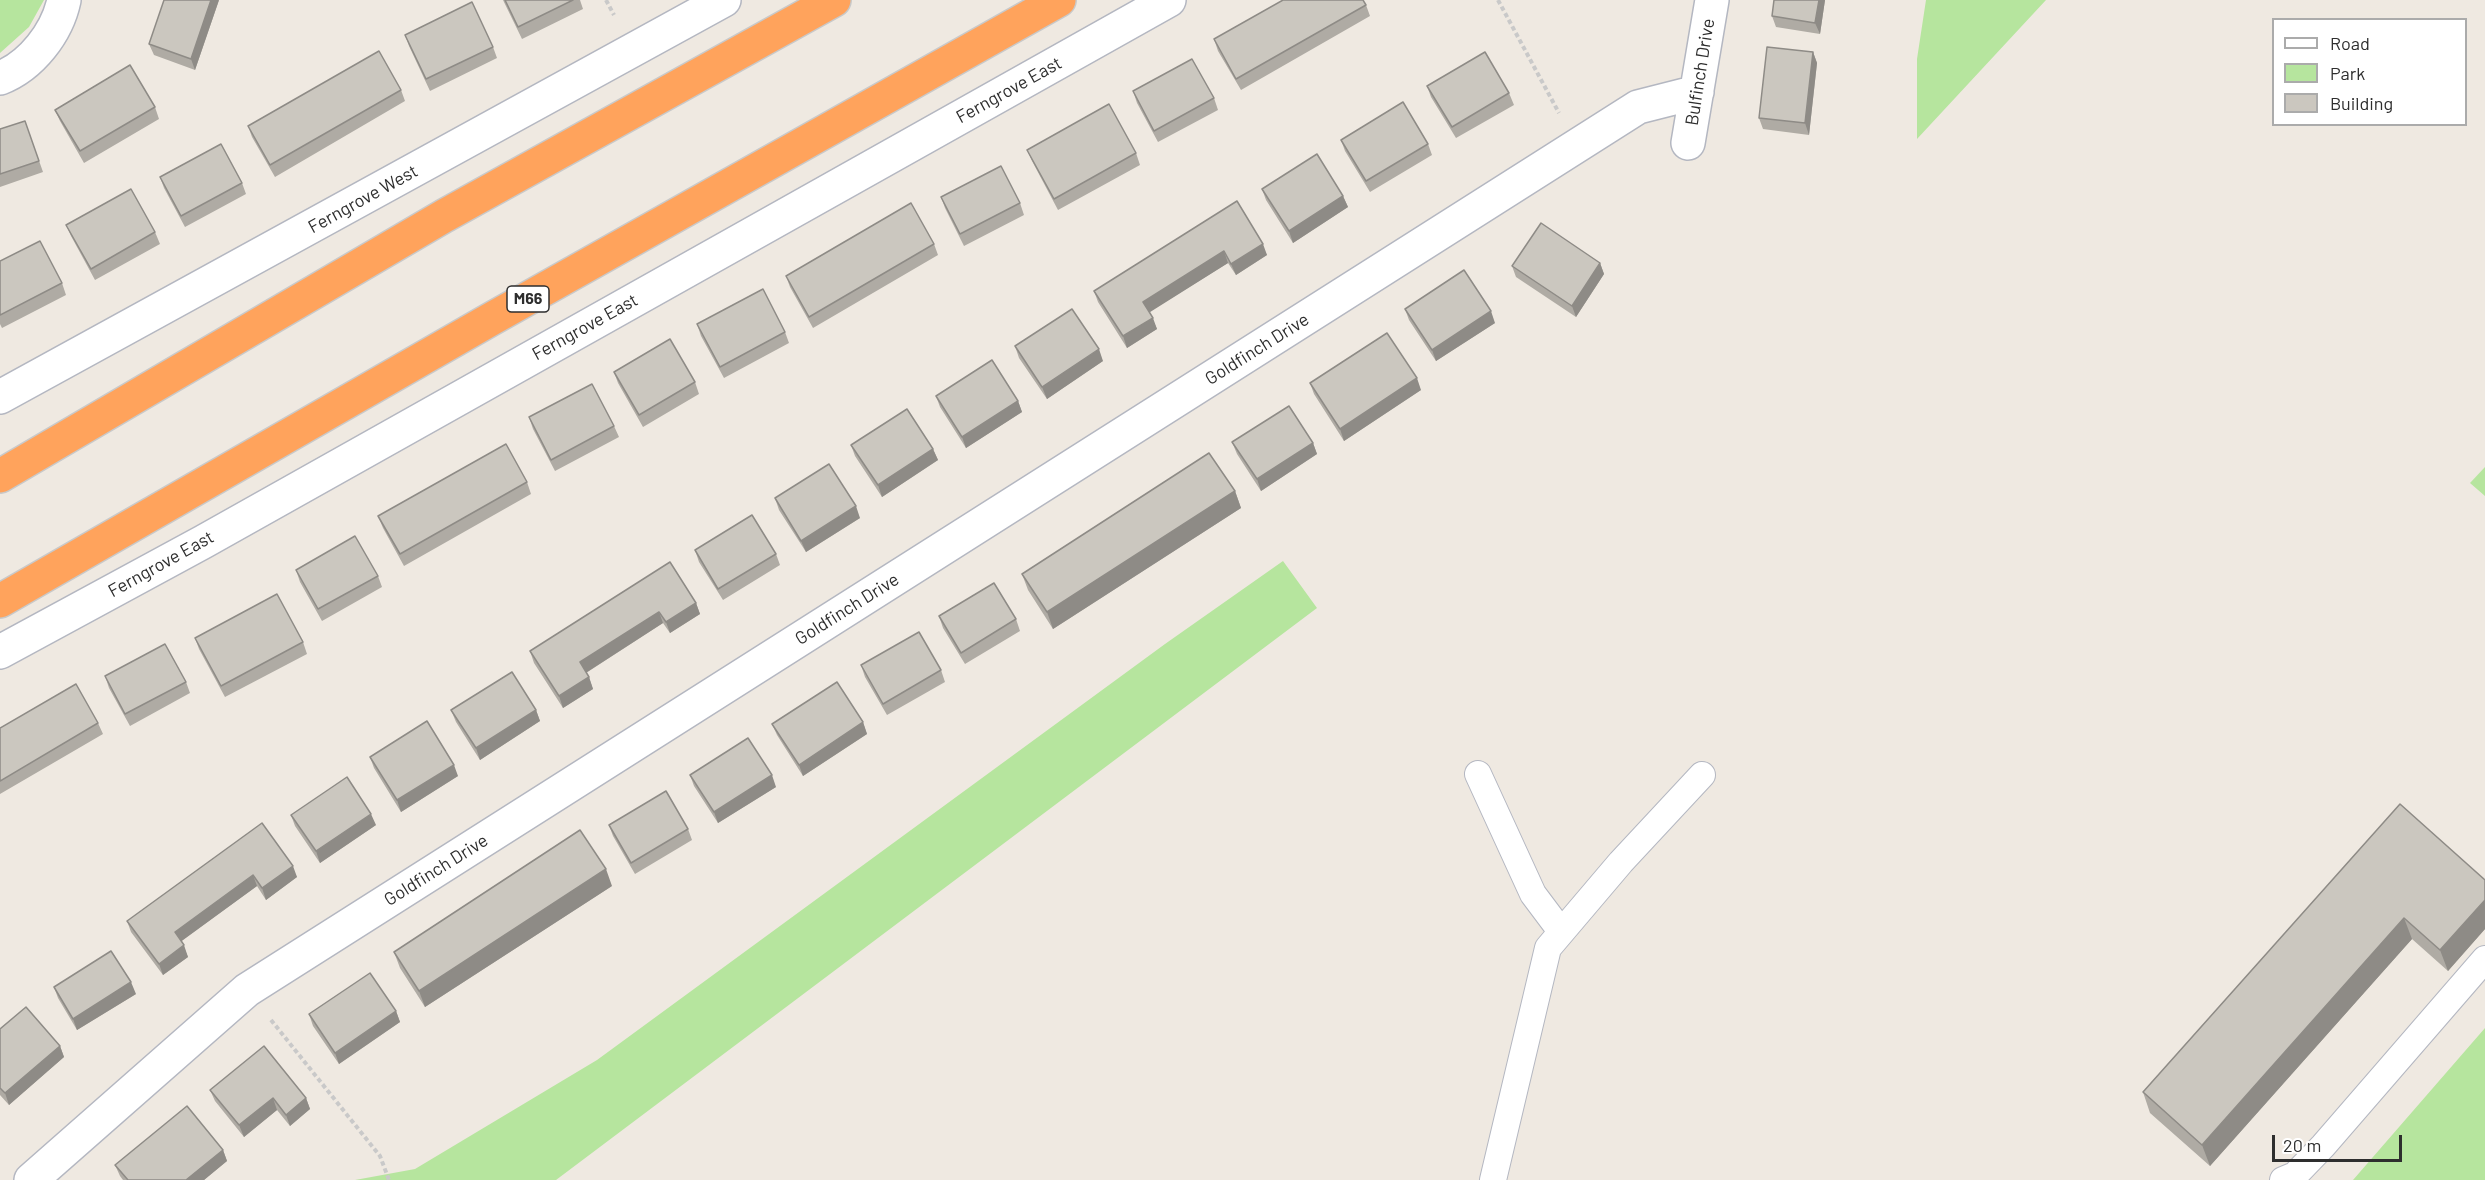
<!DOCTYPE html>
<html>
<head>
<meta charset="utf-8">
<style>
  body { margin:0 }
  #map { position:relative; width:2485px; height:1180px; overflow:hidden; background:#efe9e1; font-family:Barlow,sans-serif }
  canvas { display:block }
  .legend { position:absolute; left:2272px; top:18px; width:195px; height:108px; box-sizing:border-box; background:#fff; border:2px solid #ababab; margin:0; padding:8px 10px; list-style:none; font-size:18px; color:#2e2e2e }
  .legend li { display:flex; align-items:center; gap:12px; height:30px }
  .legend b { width:30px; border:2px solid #ababab }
  .scale { position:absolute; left:2272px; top:1135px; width:130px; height:27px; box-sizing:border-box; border:3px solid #2e2e2e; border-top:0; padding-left:8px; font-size:18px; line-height:21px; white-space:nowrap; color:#2e2e2e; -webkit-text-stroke:4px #fff; paint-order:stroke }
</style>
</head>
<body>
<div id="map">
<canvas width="2485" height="1180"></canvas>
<ul class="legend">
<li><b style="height:8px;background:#fff"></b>Road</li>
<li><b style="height:16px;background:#b6e59e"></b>Park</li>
<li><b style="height:16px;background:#cbc7bf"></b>Building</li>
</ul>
<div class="scale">20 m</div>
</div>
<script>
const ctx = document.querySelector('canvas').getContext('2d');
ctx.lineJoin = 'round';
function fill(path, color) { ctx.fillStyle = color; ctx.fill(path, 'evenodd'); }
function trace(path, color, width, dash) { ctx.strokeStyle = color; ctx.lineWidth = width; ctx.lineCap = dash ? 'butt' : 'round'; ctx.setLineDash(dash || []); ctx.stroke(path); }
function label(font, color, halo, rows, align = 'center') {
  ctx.font = font + ' Barlow,sans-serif'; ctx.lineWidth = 4.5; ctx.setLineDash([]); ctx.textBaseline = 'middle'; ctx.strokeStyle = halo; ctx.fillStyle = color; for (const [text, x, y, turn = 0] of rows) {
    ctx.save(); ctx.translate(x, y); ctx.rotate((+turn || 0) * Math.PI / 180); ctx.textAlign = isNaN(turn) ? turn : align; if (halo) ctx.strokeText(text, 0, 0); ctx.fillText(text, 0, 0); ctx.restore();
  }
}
fill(new Path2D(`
  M0,0H44L29,27L0,53Z
  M1926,0H2046L1917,139V59Z
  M2485,467V496L2470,483Z
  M1283,561L1317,608L556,1180H355L415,1169L597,1060L1165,644Z
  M2485,1028V1180H2353Z`), '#b6e59e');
const service = new Path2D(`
  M1478,774L1533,894L1560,930
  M1493,1180L1548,948L1621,862L1702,775
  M2283,1180L2295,1175L2323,1146L2485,959`);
const minor = new Path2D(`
  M0,78C31,66 57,33 64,0
  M1688,143L1712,0
  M0,397L724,0
  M0,652L203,542L1169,0
  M31,1180L247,990L1638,107L1697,92`);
const motorway = new Path2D(`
  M0,476L444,216L834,0
  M0,601L493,318L1059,0`);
trace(service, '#b4b7c1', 28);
trace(minor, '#b4b7c1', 36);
trace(motorway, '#c9c9c9', 36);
trace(new Path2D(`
  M606,0L614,15
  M1498,0L1559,113
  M271,1020L380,1156L389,1180`), '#c9c9c9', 4, [4.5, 3]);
trace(service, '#fff', 26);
trace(minor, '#fff', 33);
trace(motorway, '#ffa35c', 33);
fill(new Path2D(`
  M219,0L195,70L154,55L149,44Z
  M503,0H580L583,9L522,39Z
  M1774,0H1825L1820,34L1776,27L1772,16Z
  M1366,5L1370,16L1241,90L1218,51L1214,39Z
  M405,35L493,47L497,58L430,91L409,46Z
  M1813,52L1817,63L1809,135L1763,129L1759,118Z
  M1427,86L1509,93L1514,105L1456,138L1431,97Z
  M401,90L405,101L275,177L252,137L248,126Z
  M1133,91L1214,98L1218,110L1158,142L1137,103Z
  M155,107L159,119L84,163L60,121L55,110Z
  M25,121L43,172L0,187V129Z
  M1341,140L1428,144L1432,155L1370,192L1345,151Z
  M1027,150L1136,153L1140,165L1058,210L1032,161Z
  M160,177L242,183L246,194L185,227L164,188Z
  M1262,189L1343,196L1348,207L1293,243L1266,200Z
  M941,197L1020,203L1024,215L964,246L945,208Z
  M1237,201L1267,255L1236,275L1228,263L1149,312L1157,329L1127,348L1098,302L1094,291Z
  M66,225L155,232L160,244L95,280L71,236Z
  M934,244L938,255L813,328L790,287L786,276Z
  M0,261L62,283L66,295L2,328L0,324Z
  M1600,263L1604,274L1576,317L1516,277L1512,266Z
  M1405,309L1495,323L1436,361L1409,320Z
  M697,324L785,332L789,343L724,378L701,336Z
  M1015,346L1103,361L1047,399L1019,358Z
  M614,372L695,382L699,394L643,427L618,383Z
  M1310,383L1421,390L1344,441L1314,394Z
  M936,396L1018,401L1022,412L966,448L940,407Z
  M529,417L614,426L619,437L555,471L533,429Z
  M1232,442L1313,443L1317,454L1261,491L1237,454Z
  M851,445L933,449L938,460L882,497L855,456Z
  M527,482L531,494L404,566L383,528L378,516Z
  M1235,491L1241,508L1053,629L1028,590L1022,574Z
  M775,498L860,518L806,552L779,510Z
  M695,550L776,554L780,565L723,600L699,562Z
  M296,570L378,576L382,587L322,621L300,582Z
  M696,603L700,614L670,633L663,623L586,673L589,677L593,689L563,708L534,663L530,651Z
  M939,616L1016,619L1020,631L965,664L943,628Z
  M195,638L303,642L307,654L225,697L199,649Z
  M861,665L941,670L945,682L887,715L865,677Z
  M105,676L186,682L190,693L130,726L109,688Z
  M451,710H536L540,721L480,760L456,722Z
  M863,722L867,734L803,776L777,735L772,724Z
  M98,723L103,734L0,794V728Z
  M370,757L458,776L401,812L374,768Z
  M690,775L776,787L718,823L694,786Z
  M2400,804L2485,880V929L2448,971L2412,939L2210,1166L2150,1113L2143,1092Z
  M291,815L376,825L320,863L295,826Z
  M262,823L297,877L266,900L257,886L181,941L188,957L163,975L131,932L127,921Z
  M609,825L688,829L692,840L635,874L613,836Z
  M612,886L425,1007L400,968L394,952Z
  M54,987L136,994L77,1030L58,998Z
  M396,1011L400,1022L339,1064L313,1026L309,1014Z
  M0,1029L60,1046L64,1057L9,1105L0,1095Z
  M210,1090L306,1098L310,1109L290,1126L277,1110L244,1137L215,1101Z
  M223,1150L227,1161L204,1180H123L120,1176L115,1165Z`), '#afaba4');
fill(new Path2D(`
  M211,0H219L195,70L191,59Z
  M1819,0H1825L1820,34L1815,23Z
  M1813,52L1817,63L1809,135L1805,123Z
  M1343,196L1348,207L1293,243L1289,231Z
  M1263,244L1267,255L1236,275L1231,264Z
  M1224,251L1228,263L1147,314L1143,302Z
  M1600,263L1604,274L1576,317L1572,306Z
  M1491,311L1495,323L1436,361L1432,350Z
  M1153,318L1157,329L1127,348L1123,336Z
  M1099,349L1103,361L1047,399L1042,387Z
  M1417,378L1421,390L1344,441L1340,429Z
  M1018,401L1022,412L966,448L962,437Z
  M1313,443L1317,454L1261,491L1257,479Z
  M933,449L938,460L882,497L878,485Z
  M1235,491L1241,508L1053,629L1047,612Z
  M856,506L860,518L806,552L801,541Z
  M696,603L700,614L670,633L666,622Z
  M659,612L663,623L584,674L580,662Z
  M589,677L593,689L563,708L559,696Z
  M536,710L540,721L480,760L476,748Z
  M863,722L867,734L803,776L799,765Z
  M454,765L458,776L401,812L397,800Z
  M772,775L776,787L718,823L714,812Z
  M371,814L376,825L320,863L316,851Z
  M293,866L297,877L266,900L262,888Z
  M606,869L612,886L425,1007L419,991Z
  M253,875L257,886L179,943L175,932Z
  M2485,900V929L2448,971L2440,950Z
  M2404,918L2412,939L2210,1166L2202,1145Z
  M184,945L188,957L163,975L159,964Z
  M131,982L136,994L77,1030L73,1019Z
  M396,1011L400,1022L339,1064L335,1053Z
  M60,1046L64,1057L9,1105L5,1093Z
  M273,1098L277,1110L244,1137L239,1125Z
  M306,1098L310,1109L290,1126L286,1115Z
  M223,1150L227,1161L204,1180H186Z`), '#8e8b86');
const building = new Path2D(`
  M164,0H211L191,59L149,44Z
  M505,0H573L518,27Z
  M1283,0H1363L1366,5L1236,79L1214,39Z
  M1774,0H1819L1815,23L1772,16Z
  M472,2L493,47L426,79L405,35Z
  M1767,47L1813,52L1805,123L1759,118Z
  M379,51L401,90L270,165L248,126Z
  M1485,52L1509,93L1452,127L1427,86Z
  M1192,59L1214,98L1154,131L1133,91Z
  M130,65L155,107L80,151L55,110Z
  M1403,102L1428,144L1366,181L1341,140Z
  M1109,104L1136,153L1054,199L1027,150Z
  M25,121L39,161L0,174V129Z
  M221,144L242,183L181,216L160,177Z
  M1317,154L1343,196L1289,231L1262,189Z
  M1001,166L1020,203L960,234L941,197Z
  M131,189L155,232L91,269L66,225Z
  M1237,201L1263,244L1231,264L1224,251L1143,302L1153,318L1123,336L1094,291Z
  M911,203L934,244L809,317L786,276Z
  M1541,223L1600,263L1572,306L1512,266Z
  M40,241L62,283L0,315V261Z
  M1464,270L1491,311L1432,350L1405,309Z
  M763,289L785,332L720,367L697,324Z
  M1072,309L1099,349L1042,387L1015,346Z
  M1387,333L1417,378L1340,429L1310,383Z
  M670,339L695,382L639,415L614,372Z
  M992,360L1018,401L962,437L936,396Z
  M592,384L614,426L551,460L529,417Z
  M1289,406L1313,443L1257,479L1232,442Z
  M907,409L933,449L878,485L851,445Z
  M506,444L527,482L400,554L378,516Z
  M1209,453L1235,491L1047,612L1022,574Z
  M829,464L856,506L801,541L775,498Z
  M752,515L776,554L718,589L695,550Z
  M355,536L378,576L318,609L296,570Z
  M670,562L696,603L666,622L659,612L580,662L589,677L559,696L530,651Z
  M994,583L1016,619L961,653L939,616Z
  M277,594L303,642L221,686L195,638Z
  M919,632L941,670L883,704L861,665Z
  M165,644L186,682L125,714L105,676Z
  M512,672L536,710L476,748L451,710Z
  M837,682L863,722L799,765L772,724Z
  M76,684L98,723L0,781V728Z
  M427,721L454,765L397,800L370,757Z
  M748,738L772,775L714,812L690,775Z
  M347,777L371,814L316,851L291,815Z
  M666,791L688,829L631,863L609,825Z
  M2400,804L2485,880V900L2440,950L2404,918L2202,1145L2143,1092Z
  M262,823L293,866L262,888L253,875L175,932L184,945L159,964L127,921Z
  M580,830L606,869L419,991L394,952Z
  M111,951L131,982L73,1019L54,987Z
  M370,973L396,1011L335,1053L309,1014Z
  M26,1007L60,1046L5,1093L0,1088V1029Z
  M264,1046L306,1098L286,1115L273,1098L239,1125L210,1090Z
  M187,1106L223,1150L186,1180H128L115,1165Z`);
fill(building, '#cbc7bf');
trace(building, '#8e8b86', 1.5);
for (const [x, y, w] of [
  [528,299,42]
]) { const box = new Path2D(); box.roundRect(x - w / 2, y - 13, w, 26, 4.5); ctx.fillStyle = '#fff'; ctx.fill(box); trace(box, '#2e2e2e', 1.5); }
label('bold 16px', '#2e2e2e', null, [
  ["M66",528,299]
]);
label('18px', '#2e2e2e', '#fff', [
  ["Bulfinch Drive",1700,72,-81],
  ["Ferngrove East",1009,90,-29],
  ["Ferngrove West",363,199,-29],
  ["Ferngrove East",585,327,-29],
  ["Goldfinch Drive",1257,349,-32],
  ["Ferngrove East",161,564,-29],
  ["Goldfinch Drive",847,609,-32],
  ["Goldfinch Drive",436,870,-32]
]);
</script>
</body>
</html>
